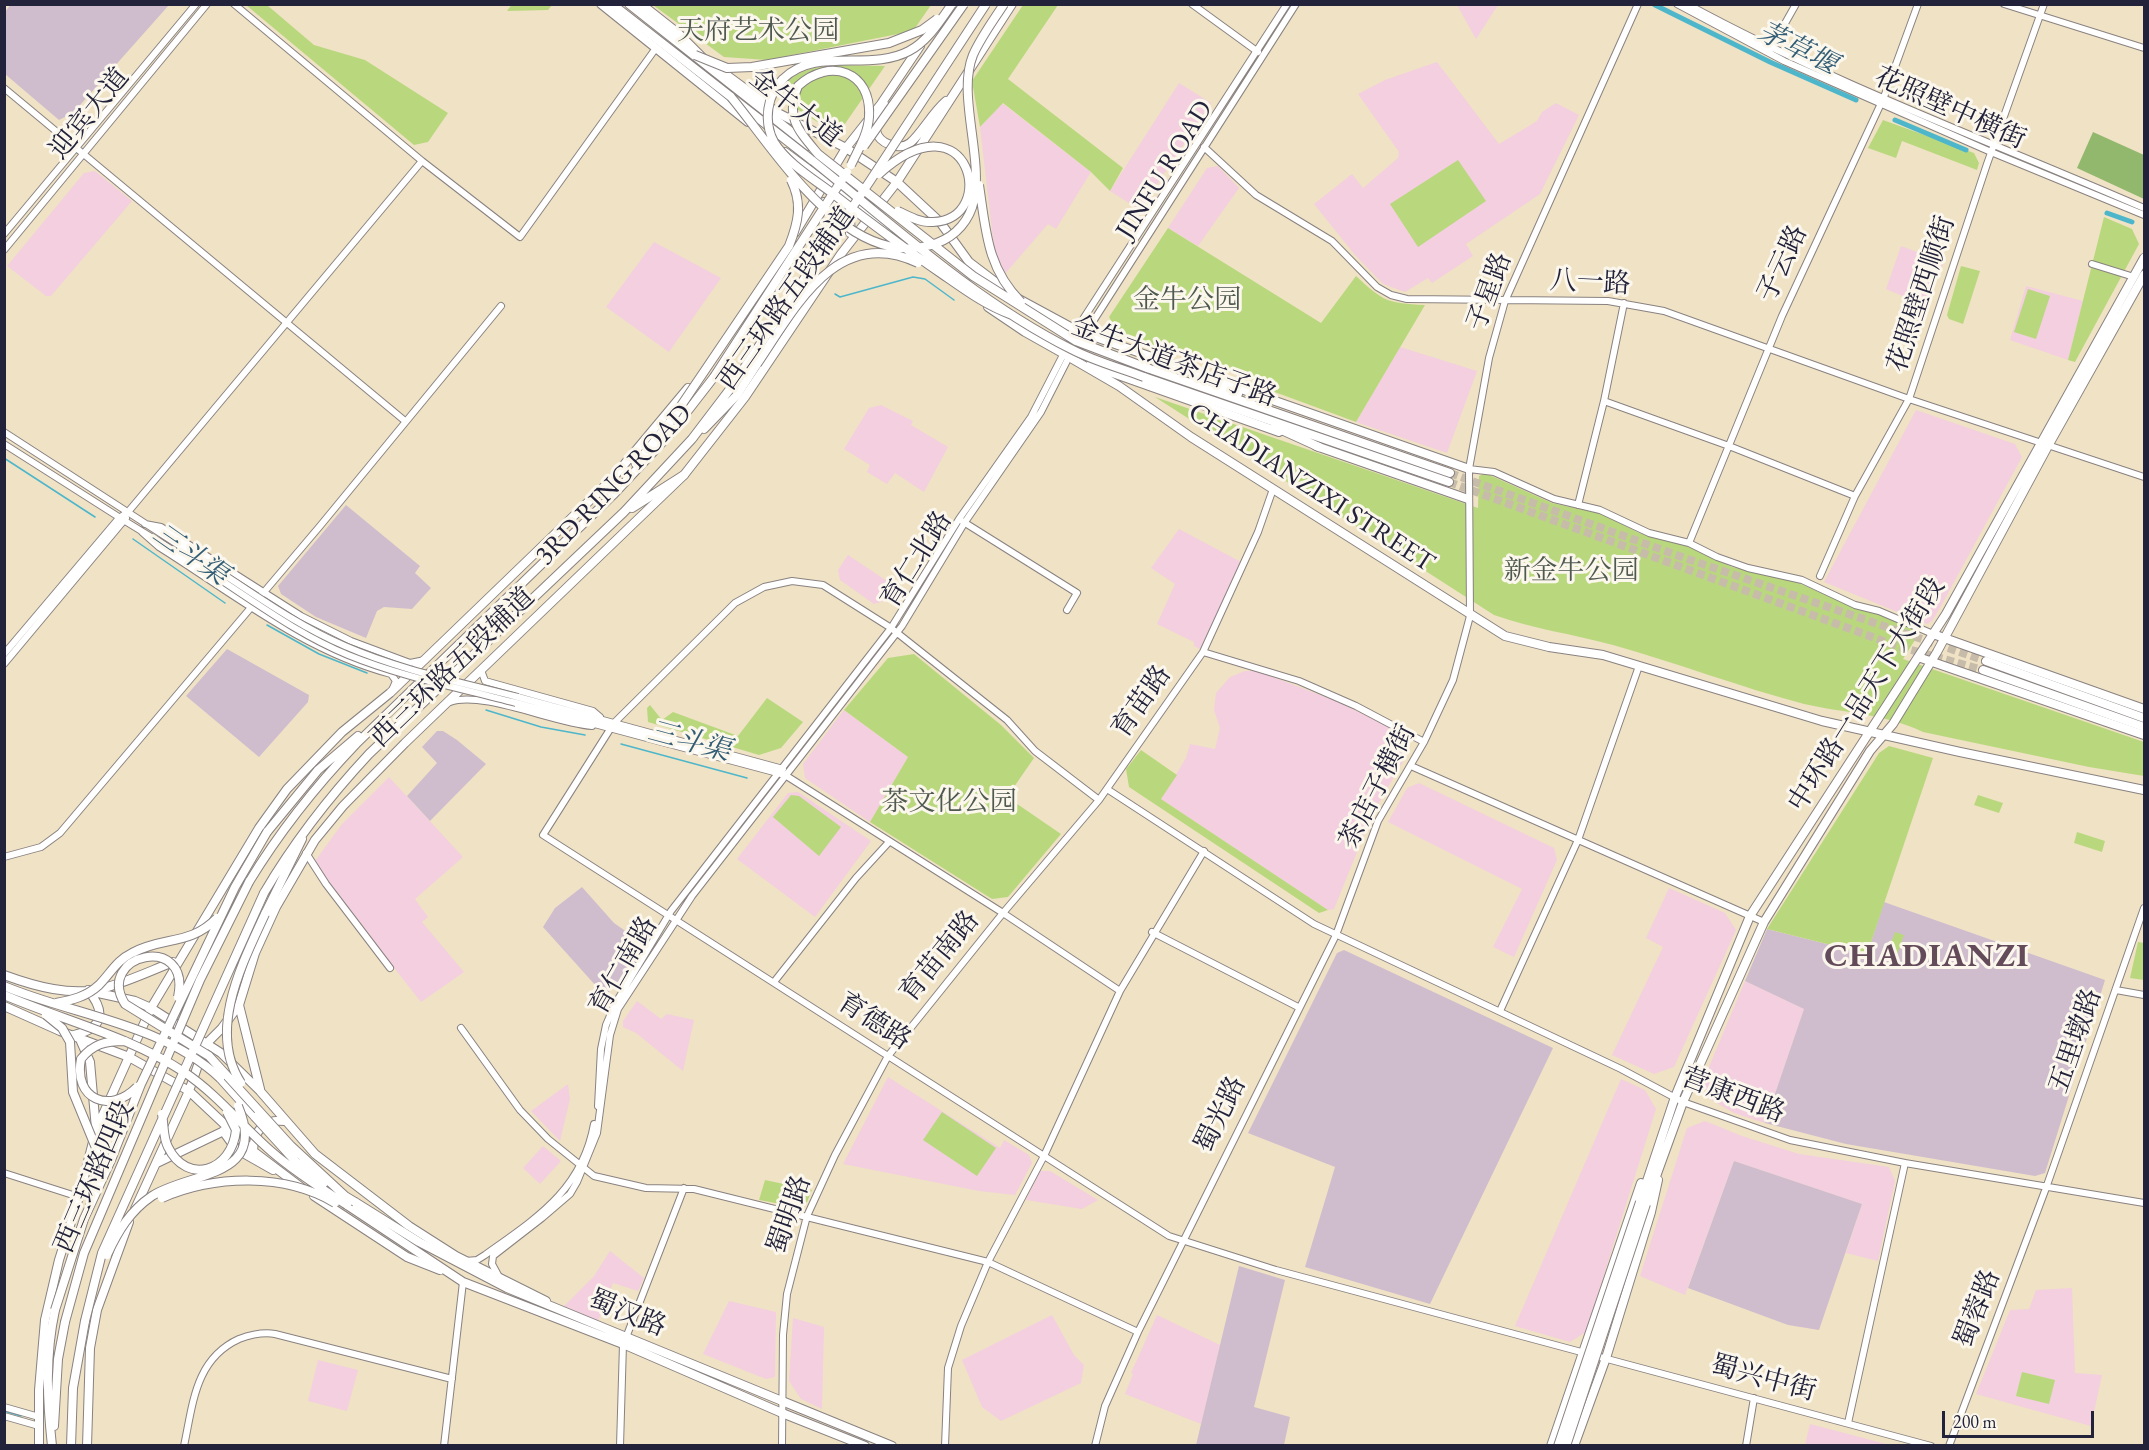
<!DOCTYPE html>
<html>
<head>
<meta charset="utf-8">
<style>
  body { margin:0 }
  #map { position:relative; width:2149px; height:1450px; overflow:hidden; background:#f0e2c5; font-family:"EB Garamond",serif }
  canvas { display:block }
  .frame { position:absolute; inset:0; border:6px solid #22223b; pointer-events:none }
  .scale { position:absolute; left:1942px; top:1411px; width:152px; height:27px; box-sizing:border-box; border:3px solid #22223b; border-top:0; padding-left:8px; font-size:18px; line-height:21px; white-space:nowrap; color:#22223b; -webkit-text-stroke:4px #fbf7ec; paint-order:stroke }
</style>
</head>
<body>
<div id="map">
<canvas width="2149" height="1450"></canvas>
<div class="frame"></div>
<div class="scale">200 m</div>
</div>
<script>
const ctx = document.querySelector('canvas').getContext('2d');
ctx.lineJoin = 'round';
function fill(path, color) { ctx.fillStyle = color; ctx.fill(path, 'evenodd'); }
function trace(path, color, width, dash) { ctx.strokeStyle = color; ctx.lineWidth = width; ctx.lineCap = dash ? 'butt' : 'round'; ctx.setLineDash(dash || []); ctx.stroke(path); }
function label(font, color, halo, rows, align = 'center') {
  ctx.font = font + ' "EB Garamond","Noto Serif SC",serif'; ctx.lineWidth = 6; ctx.setLineDash([]); ctx.textBaseline = 'middle'; ctx.strokeStyle = halo; ctx.fillStyle = color; for (const [text, x, y, turn = 0] of rows) {
    ctx.save(); ctx.translate(x, y); ctx.rotate((+turn || 0) * Math.PI / 180); ctx.textAlign = isNaN(turn) ? turn : align; if (halo) ctx.strokeText(text, 0, 0); ctx.fillText(text, 0, 0); ctx.restore();
  }
}
fill(new Path2D(`
  M1457,5H1498L1476,39Z
  M1437,62L1499,144L1537,121L1542,112L1556,103L1579,115L1540,194L1466,244L1473,256L1432,283L1428,278L1405,292L1383,284L1355,255L1314,204L1352,174L1363,188L1398,158L1399,152L1358,94L1385,80Z
  M1179,83L1211,103L1140,210L1110,191Z
  M1002,103L1091,172L1056,229L1048,224L1004,275L995,256L980,127Z
  M1218,166L1239,188L1198,246L1168,228L1207,168Z
  M95,171L132,201L51,296H46L7,266L84,173Z
  M654,242L721,278L669,352L606,307Z
  M1901,246L1944,262L1924,305L1886,289Z
  M2026,286L2083,301L2068,360L2010,340Z
  M1400,347L1477,371L1447,453L1356,422Z
  M881,405L913,421L911,425L948,447L924,492L895,473L887,484L867,472L870,465L844,449L869,408Z
  M1916,410L2015,444L2022,457L1941,606L1932,621L1927,624L1824,582Z
  M1179,529L1241,562L1202,650L1194,646V642L1157,624L1175,584L1151,568Z
  M848,555L899,589L893,598L874,604L840,580L838,570Z
  M1245,671H1257L1336,701L1407,736L1410,749L1372,815L1334,909L1328,910L1161,799L1186,758L1190,744L1215,749L1220,728L1214,710L1216,693L1230,677Z
  M844,710L908,757L870,822L805,778L803,764Z
  M389,777L463,857L415,899L428,917L422,922L464,972L421,1002L343,903L315,861L342,824Z
  M1419,783L1554,848L1557,860L1514,957L1493,947L1522,889L1388,822L1407,788Z
  M798,792L871,841L815,917L737,859L788,793Z
  M1669,888L1725,913L1736,930L1674,1067L1654,1074L1612,1055L1663,947L1646,938Z
  M1745,981L1804,1009L1765,1123L1734,1113L1708,1098L1703,1081Z
  M637,1001L661,1019L667,1014L694,1020L683,1071L636,1033L623,1027V1021Z
  M888,1077L1000,1148L1004,1140L1029,1155L1032,1163L1015,1195L979,1191L843,1164Z
  M1621,1079L1645,1090L1656,1109L1586,1332L1570,1342L1515,1326Z
  M568,1084L570,1099L560,1141L531,1111Z
  M1705,1121L1742,1136L1799,1154L1889,1167L1895,1181L1878,1261L1846,1253L1862,1204L1734,1161L1685,1295L1640,1276L1687,1128Z
  M543,1146L561,1161L540,1184L523,1168Z
  M1040,1171H1050L1098,1200L1082,1209L1026,1200Z
  M610,1251L644,1278L638,1291L613,1283L598,1321L564,1306L594,1276Z
  M2072,1288L2075,1373L2102,1375L2091,1426L1976,1394L2010,1310L2029,1309L2036,1290Z
  M729,1301L776,1312L775,1377L766,1379L703,1354Z
  M1052,1315L1074,1355L1084,1365L1081,1383L1001,1421L982,1407L962,1360Z
  M1157,1315L1220,1345L1201,1424L1125,1394L1133,1374L1131,1373Z
  M793,1318L824,1327L822,1409L801,1399L789,1381Z
  M318,1360L358,1370L347,1411L308,1401Z
  M1810,1424L1890,1445H1805Z`), '#f3cfdf');
fill(new Path2D(`
  M11,4H169V5L73,113L59,120L5,74V12Z
  M346,505L420,566L415,573L431,588L412,609L384,607L377,611L366,638L316,617L281,594L278,586Z
  M227,649L309,695L308,702L259,757L186,696Z
  M437,731H443L457,740L486,764L430,821L407,796L437,763L422,747Z
  M582,887L614,923L634,937L643,957L605,996L543,927L555,908Z
  M1884,902L2105,980L2045,1173L2035,1176L1846,1144L1765,1123L1804,1009L1745,981L1767,929L1867,954Z
  M1344,950L1553,1048L1430,1304L1305,1267L1335,1167L1248,1133L1337,953Z
  M1734,1161L1862,1204L1819,1330L1788,1325L1688,1288Z
  M1239,1266L1285,1280L1254,1407L1290,1417L1284,1445H1196Z`), '#cfbdce');
fill(new Path2D(`
  M512,4H552V5L548,10L507,11Z
  M246,5H267L314,45L365,60L448,113L428,142L414,145Z
  M653,5H931L913,31L767,60L724,57Z
  M1023,5H1058L1008,79L1123,168L1110,191L1091,172L1003,103L980,127L972,81Z
  M837,65L885,66L840,131L830,130L775,95C795,71 806,68 837,65Z
  M1883,120L1974,153L1979,163L1977,170L1902,141L1896,158L1868,148Z
  M1458,160L1486,201L1418,247L1390,204Z
  M2104,217L2132,229L2139,244L2075,362L2068,360Z
  M1168,228L1321,323L1356,276C1384,302 1387,303 1425,305L1356,422L1272,391L1262,383L1118,333L1109,317Z
  M1961,266L1980,271L1963,324L1949,319L1947,315Z
  M2028,289L2050,296L2036,339L2014,332Z
  M1155,397L1478,508L1479,476L1485,473L1552,503L1602,514L1639,533L1689,546L1732,567L1799,583L1845,604L1890,618L1920,632L1903,659L2144,742V776L2089,767L1923,732C1886,714 1844,713 1804,704C1740,687 1677,663 1613,645C1573,634 1533,629 1494,615Z
  M914,654L1001,725L1034,758L1007,797L1061,834L1008,897L992,899L870,822L908,757L844,710L888,658Z
  M767,698L803,722L781,748L759,755L648,722L647,708L650,705L662,720L673,712L738,736Z
  M1889,746L1933,758L1867,954L1767,929L1879,753Z
  M1141,750L1177,775L1161,799L1328,910L1319,913L1129,787L1126,769Z
  M791,795L799,796L841,827L819,856L773,817Z
  M1978,795L2003,803L1999,813L1974,805Z
  M2077,832L2105,841L2102,852L2074,843Z
  M1895,932L1904,935L1897,955L1888,952Z
  M2138,942L2144,943V980L2130,978Z
  M942,1112L996,1148L977,1176L923,1140Z
  M765,1180L812,1190L807,1202L797,1207L759,1200Z
  M2022,1372L2055,1380L2049,1404L2016,1396Z`), '#b9d87e');
fill(new Path2D(`
  M2093,132L2144,155V199L2077,168Z`), '#92b86d');
trace(new Path2D(`
  M835,294L840,297L913,277L925,279L954,300
  M4,458L95,517
  M133,539L225,603
  M267,625L319,654L367,673
  M486,710L541,727L585,735
  M621,744L747,778
  M4,1411L21,1416`), '#4db6cb', 1.5);
trace(new Path2D(`
  M1655,5L1770,62L1856,100
  M1895,120L1966,150
  M2107,213L2132,222`), '#4db6cb', 5);
trace(new Path2D(`
  M1450,473L1682,557L1986,661
  M1449,482L1897,646L1983,670`), '#c7bca9', 8, [8, 4]);
const minor = new Path2D(`
  M234,4L422,161L520,237L656,48
  M1192,4L1258,52
  M1677,4L1784,61L1991,152L2144,215
  M1687,4C1834,84 1992,142 2144,208
  M2004,4L2144,48
  M1770,50L1796,4
  M4,88L405,421
  M1204,147L1256,195L1332,241L1377,287L1391,295L1407,299L1608,301L1664,311L1909,399L2144,477
  M870,215L890,231
  M4,234L196,4
  M4,250L207,4
  M2092,264L2134,277
  M1076,330L1287,4
  M1078,345L1296,4
  M1604,401L1729,446L1855,496
  M4,432L214,568
  M4,444L125,521L210,573
  M1469,469L1494,472L1554,499L1600,510L1649,533L1689,543L1717,557L1748,568L1802,580L1855,605L1879,611L1933,634
  M1578,505L1604,401L1624,303
  M962,521L1077,593L1067,610
  M145,524L161,527L301,616L351,641L410,663L425,660
  M142,532L159,547C234,594 304,651 391,674L396,681L393,688
  M1689,543L1782,316L1884,97L1918,4
  M1820,576L1855,496L1909,399L1987,164L2044,4
  M1203,652L1299,681L1356,706L1424,742
  M4,654L119,518L128,512L422,161
  M4,664L126,518
  M481,670L485,681L593,711L600,717
  M518,697L783,769
  M450,702C481,690 554,723 592,726
  M516,703L785,775L1003,913L1120,991
  M1411,766L1764,922
  M1107,789L1314,924L1621,1069L1683,1102L1790,1140L1905,1163L2144,1203
  M1099,800L1035,751L1007,720L891,628L823,585L792,581L764,587L735,603L614,723L543,835L1169,1236L1276,1270L1931,1446
  M306,853L326,884L390,968
  M4,857L41,847L60,833L320,526L501,306
  M1152,932L1298,1007
  M774,982L856,878L889,842
  M2116,990L2144,995
  M1500,1011L1578,840L1639,666
  M461,1028L520,1110L548,1139L594,1176L646,1188L694,1189L988,1262L1138,1332
  M598,1106L601,1049L606,1025L615,1004L671,911L891,628L959,519L1031,417L1063,355
  M4,1173L79,1197
  M466,1261L477,1260L485,1255C535,1219 582,1191 594,1124
  M499,1277L492,1264L493,1256L542,1218L570,1194L577,1182L597,1133L610,1035L618,1009L692,896L902,626L965,522L1041,412L1070,355
  M627,1335L684,1188
  M4,1407L39,1417
  M4,1416L39,1426
  M1848,1423L1905,1163
  M184,1446C193,1404 195,1359 239,1339C250,1335 263,1332 275,1334L452,1379
  M444,1446L463,1282
  M620,1446L623,1344
  M782,1446L783,1335L787,1294L807,1216L835,1155L888,1056L1003,913L1099,800L1203,652L1258,532L1273,489
  M945,1446L948,1368L961,1326L988,1262L1044,1156L1120,991L1204,851
  M1095,1446L1105,1406L1138,1332L1336,935L1378,821L1424,742L1453,680L1470,616L1469,469L1489,358L1505,301L1638,4
  M1746,1446L1754,1398
  M1949,1446L2046,1188L2144,908`);
const major = new Path2D(`
  M601,4L748,122
  M641,4L679,34L703,58
  M713,65L778,113L846,148L897,182L940,222L969,262L1015,297L1076,330L1202,375
  M884,104C881,112 875,122 876,130C878,144 900,151 910,143C922,133 932,113 946,101
  M785,152L870,215
  M824,202C842,200 853,217 850,233
  M890,231L910,247
  M795,233L846,148L881,104L920,46
  M988,307L1025,332L1073,359
  M1069,357L1119,386L1191,437L1505,636L1549,647L1603,655L1822,721L1960,752L2144,790
  M1090,365L1279,432
  M1221,382L1469,469
  M1316,446L1468,499
  M1933,634L2144,709
  M1918,657L2144,735
  M4,975C34,986 72,997 104,988C127,982 150,971 173,962
  M89,991L135,1001L151,1008L221,1053L260,1091L315,1154L409,1226L456,1256L546,1301
  M239,1005L260,1089
  M4,1006L60,1031L129,1057L189,1091L253,1151L302,1188
  M74,1035C104,1028 106,1012 88,990
  M79,1037L90,1062L96,1129
  M223,1131L236,1149L273,1170
  M253,1151C254,1131 263,1119 284,1121
  M157,1163L228,1129
  M314,1196L407,1257L440,1270
  M1640,1202L1675,1097L1750,916L1946,614L2144,258
  M1646,1204L1683,1102L1764,922L1870,751L1893,724L1937,652L2048,446L2144,275
  M135,1209L189,1091L205,1045L222,1028L239,1005L255,953L276,907L315,840L343,806L405,743L684,475L745,397L841,254L897,182L1012,4
  M782,1401L892,1446
  M782,1413L865,1446
  M39,1446V1390L45,1320L59,1260L79,1197L96,1130L151,1008L259,828L287,789L342,732L390,693L612,479L688,388
  M87,1446L90,1348L97,1310L129,1222
  M1551,1446L1641,1183
  M1574,1446L1606,1358L1651,1212L1658,1180`);
const highway = new Path2D(`
  M612,4L813,161
  M629,4L809,146
  M1147,368L1450,473
  M1197,373L1238,394
  M1144,377L1449,482
  M1275,427L1319,447
  M704,429L737,395L757,364
  M636,464L670,422
  M632,508L684,475
  M1986,661L2144,718
  M1983,670L2144,727
  M267,832L318,770L358,736
  M249,882C280,831 315,787 356,744L613,495L669,435L714,377
  M264,893C294,842 329,797 369,754L624,512L692,439L730,389
  M265,914L302,839
  M220,1078L255,1117
  M355,1202L419,1242L507,1288L782,1401
  M347,1205L463,1282L623,1344L782,1413
  M54,1426L58,1359L65,1322
  M52,1446C47,1400 45,1356 55,1310
  M71,1446L73,1388L85,1321`);
trace(minor, '#898280', 8);
trace(major, '#898280', 10);
trace(highway, '#898280', 10);
trace(minor, '#fff', 6);
trace(major, '#fff', 8);
trace(highway, '#fff', 8);
const minorBridge = new Path2D(`
  M214,568C257,596 298,626 345,646C400,670 460,682 518,697
  M210,573C255,602 299,635 348,655C402,677 460,688 516,703`);
const majorBridge = new Path2D(`
  M1558,1446L1640,1202
  M1566,1446L1646,1204`);
const highwayBridge = new Path2D(`
  M952,4C940,21 928,41 909,51C870,72 816,46 783,79C767,94 763,122 774,142C787,163 812,178 832,193C868,221 904,248 942,274C965,290 985,305 1012,315
  M695,55L727,68L752,67L889,43L922,30L937,19
  M731,97C776,151 850,276 937,243C956,236 970,220 974,200C983,156 957,94 973,55C981,37 993,21 1004,4
  M864,146L964,4
  M813,161C895,227 976,301 1071,349C1094,361 1120,368 1144,377
  M851,165C858,150 868,134 869,117C872,71 830,57 798,86C785,117 798,130 818,154L973,276L1076,341L1147,368
  M879,174C970,92 1000,220 933,222C921,223 908,216 898,211
  M979,185C986,231 987,268 1021,302
  M757,364C795,308 837,224 918,263
  M714,377L847,172
  M730,389L870,181L986,4
  M670,422L789,246C798,223 803,204 791,180
  M4,986C75,1016 161,1023 220,1078
  M4,995C65,1021 129,1036 184,1072C218,1095 242,1126 272,1152C295,1172 322,1189 347,1205
  M178,997C192,932 94,954 125,1004L209,1056L291,1146L345,1196
  M56,1003C72,1000 86,997 99,985C110,974 117,960 132,953C163,936 190,946 217,918
  M46,1015L62,1028L70,1042L73,1092L96,1148V1185
  M125,1041C105,1041 93,1044 81,1059C73,1099 110,1115 137,1087
  M241,1083C207,1031 242,964 265,914
  M162,1114C164,1125 163,1138 168,1147C187,1186 232,1171 236,1130L227,1112
  M255,1117L296,1162L324,1183
  M340,1193L355,1202
  M162,1198C215,1175 285,1173 335,1203
  M107,1255C118,1231 130,1211 152,1196C191,1171 269,1179 238,1106
  M55,1310L84,1219L111,1160L141,1084L235,887L267,832
  M85,1321L102,1253L264,893
  M65,1322L84,1253L200,980L249,882`);
trace(minorBridge, '#898280', 8, []);
trace(majorBridge, '#898280', 10, []);
trace(highwayBridge, '#898280', 10, []);
trace(minorBridge, '#fff', 6);
trace(majorBridge, '#fff', 8);
trace(highwayBridge, '#fff', 8);
label('27px', '#4f594f', '#fbf7ec', [
  ["天府艺术公园",758,32],
  ["金牛公园",1187,301],
  ["新金牛公园",1571,572],
  ["茶文化公园",949,803]
]);
label('27px', '#22223b', '#fbf7ec', [
  ["金牛大道",795,108,38],
  ["花照壁中横街",1950,109,24],
  ["迎宾大道",90,114,-51],
  ["JINFU ROAD",1165,170,-58],
  ["子云路",1783,264,-65],
  ["八一路",1590,283,3],
  ["子星路",1490,292,-70],
  ["花照壁西顺街",1922,294,-72],
  ["西三环路五段辅道",787,299,-55],
  ["金牛大道茶店子路",1174,362,20],
  ["3RD RING ROAD",614,485,-46],
  ["CHADIANZIXI STREET",1311,488,33],
  ["育仁北路",917,560,-58],
  ["西三环路五段辅道",453,668,-44],
  ["中环路一品天下大街段",1867,695,-58],
  ["育苗路",1142,702,-55],
  ["茶店子横街",1378,787,-63],
  ["育苗南路",940,957,-51],
  ["育仁南路",624,966,-60],
  ["育德路",874,1022,33],
  ["五里墩路",2076,1041,-71],
  ["营康西路",1733,1096,21],
  ["蜀光路",1221,1115,-64],
  ["西三环路四段",95,1177,-67],
  ["蜀明路",790,1215,-71],
  ["蜀蓉路",1978,1309,-69],
  ["蜀汉路",627,1314,22],
  ["蜀兴中街",1763,1379,15]
]);
label('italic 28px', '#335d75', '#fbf7ec', [
  ["茅草堰",1797,49,26],
  ["三斗渠",190,555,35],
  ["三斗渠",689,742,15]
]);
ctx.letterSpacing = '1.5px';
label('bold 33px', '#634b5a', '#fbf7ec', [
  ["CHADIANZI",1927,957]
]);
ctx.letterSpacing = '0px';
</script>
</body>
</html>
